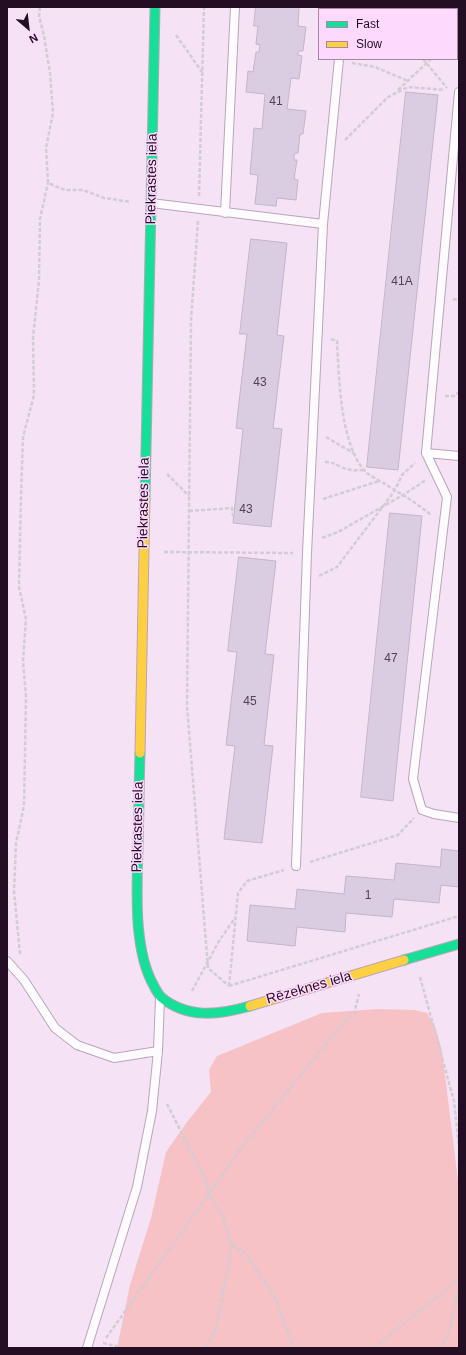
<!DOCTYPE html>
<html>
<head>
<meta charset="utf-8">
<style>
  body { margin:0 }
  #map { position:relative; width:466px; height:1355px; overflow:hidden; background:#f5e2f5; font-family:Arial,sans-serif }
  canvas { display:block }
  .frame { position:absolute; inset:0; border:8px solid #230e24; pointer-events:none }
  .legend { position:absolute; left:318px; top:8px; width:140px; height:52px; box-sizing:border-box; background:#fddafd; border:1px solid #a688a6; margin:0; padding:5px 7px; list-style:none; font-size:12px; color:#230e24 }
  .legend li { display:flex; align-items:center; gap:8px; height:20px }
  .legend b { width:20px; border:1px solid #a688a6 }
  .north { position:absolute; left:8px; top:8px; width:40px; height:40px; -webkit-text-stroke:3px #fddafd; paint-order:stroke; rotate:152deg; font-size:11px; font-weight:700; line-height:16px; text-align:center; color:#230e24 }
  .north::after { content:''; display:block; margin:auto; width:14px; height:18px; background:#230e24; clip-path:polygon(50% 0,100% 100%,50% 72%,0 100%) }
</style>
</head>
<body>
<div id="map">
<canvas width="466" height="1355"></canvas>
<div class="frame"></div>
<ul class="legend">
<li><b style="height:5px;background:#16e098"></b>Fast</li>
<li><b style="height:5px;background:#ffcf43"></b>Slow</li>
</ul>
<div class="north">N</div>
</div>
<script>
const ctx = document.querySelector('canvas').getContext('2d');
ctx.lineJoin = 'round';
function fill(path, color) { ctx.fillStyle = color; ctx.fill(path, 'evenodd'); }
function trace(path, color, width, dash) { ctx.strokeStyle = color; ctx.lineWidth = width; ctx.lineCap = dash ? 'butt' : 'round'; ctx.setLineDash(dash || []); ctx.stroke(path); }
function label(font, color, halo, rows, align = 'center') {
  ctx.font = font + ' Arial,sans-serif'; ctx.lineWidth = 3; ctx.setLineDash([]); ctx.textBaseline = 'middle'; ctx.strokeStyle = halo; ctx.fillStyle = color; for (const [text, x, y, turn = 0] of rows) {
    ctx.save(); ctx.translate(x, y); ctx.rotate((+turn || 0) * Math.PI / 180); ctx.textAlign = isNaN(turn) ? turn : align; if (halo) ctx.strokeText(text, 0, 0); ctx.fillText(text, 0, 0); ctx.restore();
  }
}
fill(new Path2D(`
  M378,1009L415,1010L427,1013L435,1026L442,1051L459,1189V1348H117L130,1285L151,1218L166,1152L187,1122L211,1092L209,1070L217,1056L322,1013Z`), '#f6c2c6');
const building = new Path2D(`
  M256,7H299L298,26L306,27L303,51H298V55L302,56L299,79L291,78L287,109L306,111L303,134H300L298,153H295L294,156V160H297L294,179L298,180L296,200L277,198L276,206L255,204L258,175L250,174L254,128L262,129L265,94L246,92L248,71L253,72L256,52H259L260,45L256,44L258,26H254Z
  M406,92L438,95L398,470L367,467Z
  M251,239L287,243L277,335L284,336L273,428L282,429L271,527L233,523L243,429L236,428L247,334H240Z
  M390,513L422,516L393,801L361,797Z
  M239,557L276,561L265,654L274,655L264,745L273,746L262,843L224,839L235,746L226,745L237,652L228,651Z
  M442,849L459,851V887L441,885L439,903L394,899L392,917L346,913L345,932L297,927L295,946L247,941L250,905L295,909L297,889L344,894L346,876L394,880L396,863L440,867Z`);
fill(building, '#dbcde1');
trace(building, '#c3b4ca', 1);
const lane = new Path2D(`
  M344,9L345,7
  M459,92L426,453L447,497L413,779L422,810L434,814L459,818
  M151,203L323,224
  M225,213L235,7
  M426,453L459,456
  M296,866L307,553L323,224L339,59
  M7,961L24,980L55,1028L77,1045L114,1058L158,1051
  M87,1348L137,1187L152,1111L158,1051L160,998`);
const fast = new Path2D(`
  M145,499L155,7
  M140,753C139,784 139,815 138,847C137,888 133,950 154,986C156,990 158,994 161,997C187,1019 219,1015 250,1006
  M404,960L459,944`);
const slow = new Path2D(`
  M140,753L145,499
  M250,1006L404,960`);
trace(lane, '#b8a6b8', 10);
trace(fast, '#b8a6b8', 11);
trace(slow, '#b8a6b8', 11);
trace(new Path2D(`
  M40,7L39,16L44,36L50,73L53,113L46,148L48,183L65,190H83L104,198L131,202
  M378,7L380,9
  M176,35L202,72
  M457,40L459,38
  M423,59L447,88
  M352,63L375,67L408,81
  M398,90L431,59
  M345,140L388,97L408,87L445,90
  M199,196L204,7
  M198,221L191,320L187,706L208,968L229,986
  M453,299L459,300
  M331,339L337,341C339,377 340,448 367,473C372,477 380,481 385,484C401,494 417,503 431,515
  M445,396H454L459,392
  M326,437L355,454
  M325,462C332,462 335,464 341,467C348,470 356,471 364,470
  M167,474L189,496
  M323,499L379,481
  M189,511L232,508L233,516
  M322,538L338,532L403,495L426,480
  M164,552L293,553
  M319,576L337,567L384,505L395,490L402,475L415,463
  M310,862L398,835L414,818
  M20,954L14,891L16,843L24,806L26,697L23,661L26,619L19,587L21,496L23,437L34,395L33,338L39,280L40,219L48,183
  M420,977L454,1101L459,1147
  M229,986L238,893L247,881L284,870
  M229,986L459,916
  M192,991L219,941L235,918
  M167,1104L206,1181L209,1194L223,1217L232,1245L216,1329L205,1348
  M232,1245L246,1254L275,1297L294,1348
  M106,1338L209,1194L238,1152L344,1022L354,1014L359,994
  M103,1343L116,1346L118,1348
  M375,1348L388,1336L459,1279
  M438,1348C454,1335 451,1309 459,1291`), '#d2cdd2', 2.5, [4, 2]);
trace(lane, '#fefbfe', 8);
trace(fast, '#16e098', 9);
trace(slow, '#ffcf43', 9);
label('12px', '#534055', null, [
  ["41",276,102],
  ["41A",402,282],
  ["43",260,383],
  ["43",246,510],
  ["47",391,659],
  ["45",250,702],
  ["1",368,896]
]);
label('14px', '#230e24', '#fddafd', [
  ["Piekrastes iela",152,179,-89],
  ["Piekrastes iela",144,503,-89],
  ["Piekrastes iela",138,827,-89],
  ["Rēzeknes iela",309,988,-16]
]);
</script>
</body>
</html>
